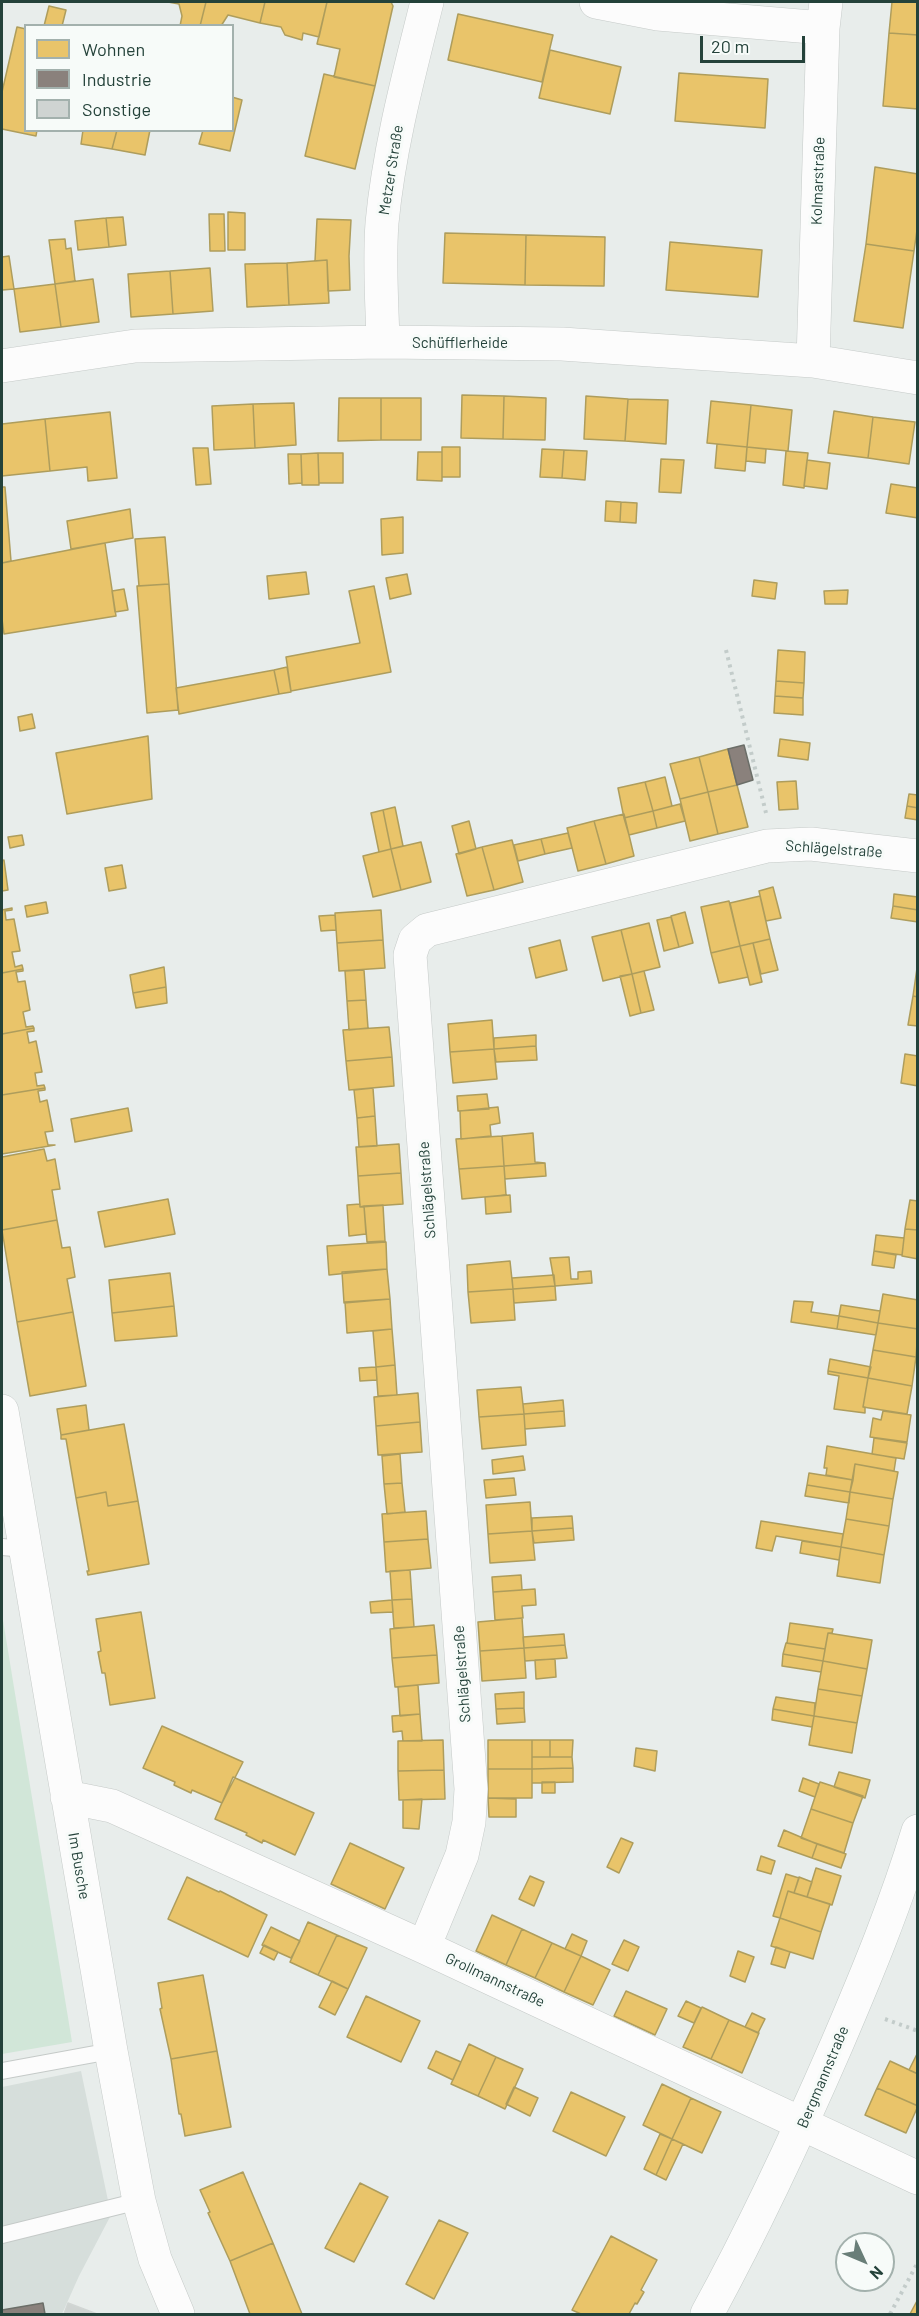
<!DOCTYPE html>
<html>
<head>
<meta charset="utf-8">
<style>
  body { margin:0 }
  #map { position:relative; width:919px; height:2316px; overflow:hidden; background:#e8edeb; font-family:Barlow,sans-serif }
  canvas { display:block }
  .frame { position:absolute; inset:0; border:3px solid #24423a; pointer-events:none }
  .legend { position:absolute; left:24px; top:24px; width:210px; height:108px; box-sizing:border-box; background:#f7fbf9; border:2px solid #a3b1ad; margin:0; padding:8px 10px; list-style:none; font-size:18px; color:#24423a }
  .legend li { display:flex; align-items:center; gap:12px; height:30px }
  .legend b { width:30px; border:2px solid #a3b1ad }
  .north { position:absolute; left:835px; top:2232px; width:60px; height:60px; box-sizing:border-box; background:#f7fbf9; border:2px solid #a3b1ad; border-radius:50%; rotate:134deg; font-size:16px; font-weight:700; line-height:24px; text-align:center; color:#24423a }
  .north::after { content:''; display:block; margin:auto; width:21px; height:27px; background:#697e78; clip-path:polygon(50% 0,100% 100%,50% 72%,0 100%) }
  .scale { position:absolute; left:700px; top:36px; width:105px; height:27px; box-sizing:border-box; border:3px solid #24423a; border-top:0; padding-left:8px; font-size:18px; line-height:21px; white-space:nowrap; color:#24423a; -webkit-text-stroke:4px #f7fbf9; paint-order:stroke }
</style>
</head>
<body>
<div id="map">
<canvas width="919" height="2316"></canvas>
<div class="frame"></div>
<ul class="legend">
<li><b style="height:16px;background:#e9c46a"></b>Wohnen</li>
<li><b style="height:16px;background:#8a817c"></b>Industrie</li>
<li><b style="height:16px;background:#cfd4d2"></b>Sonstige</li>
</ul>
<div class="north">N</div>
<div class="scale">20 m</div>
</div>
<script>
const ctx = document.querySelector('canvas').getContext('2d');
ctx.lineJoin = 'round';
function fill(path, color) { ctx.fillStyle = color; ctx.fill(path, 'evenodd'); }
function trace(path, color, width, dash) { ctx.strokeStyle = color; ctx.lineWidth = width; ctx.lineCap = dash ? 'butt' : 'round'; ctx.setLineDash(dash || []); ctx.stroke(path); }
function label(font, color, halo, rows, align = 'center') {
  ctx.font = font + ' Barlow,sans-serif'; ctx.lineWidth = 6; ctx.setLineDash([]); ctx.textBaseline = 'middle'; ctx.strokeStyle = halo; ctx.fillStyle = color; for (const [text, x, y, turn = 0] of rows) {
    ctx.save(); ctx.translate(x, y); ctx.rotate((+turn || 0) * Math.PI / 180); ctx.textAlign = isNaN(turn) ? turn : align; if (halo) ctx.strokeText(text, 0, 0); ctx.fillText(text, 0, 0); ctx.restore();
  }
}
fill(new Path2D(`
  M81,2071L111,2215L79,2276L62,2314H2V2087Z`), '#d6dedb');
fill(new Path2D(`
  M2,1614L72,2042L2,2054Z`), '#d1e6d8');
const homes = new Path2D(`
  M168,2H206L200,26H180L182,16L179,4Z
  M206,2H265L260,23L228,15L221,26H200Z
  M265,2H327L319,37L303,33L302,40L285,35L281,27L260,23Z
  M327,2H391L393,6L375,86L334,77L340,49L317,44Z
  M892,2H918V35L889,33Z
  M49,6L66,10L62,26H44Z
  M458,14L553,35L542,82L448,60Z
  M17,27L26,29V130H37L36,136L2,129V92Z
  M889,33L918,35V109L883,106Z
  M550,50L621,67L610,114L539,98Z
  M679,73L768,79L765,128L675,121Z
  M324,74L375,86L355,169L305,156Z
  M232,97L242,100L230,151L199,144L203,130H232Z
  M83,130H117L112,149L81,144Z
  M117,130H150L145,155L112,149Z
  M875,167L918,174V223L914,251L866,244Z
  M228,212L245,213V250H228Z
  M209,214H224L225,251H210Z
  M123,217L126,245L109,247L106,218Z
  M106,218L109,247L78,250L75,221Z
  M317,219L351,220L349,256L350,290L328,291L327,260L315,261Z
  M445,233L526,235L525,285L443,283Z
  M526,235L605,237L604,286L525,285Z
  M65,239L66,249L71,248L75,281L55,284L49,240Z
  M670,242L762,250L758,297L666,290Z
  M866,244L914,251L903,328L854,321Z
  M9,256L14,289L2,290V257Z
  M327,260L329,303L289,305L287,263Z
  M287,263L289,305L247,307L245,264Z
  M210,268L213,311L173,314L170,271Z
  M170,271L173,314L131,317L128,274Z
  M93,279L99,322L61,327L55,284Z
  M55,284L61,327L20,332L14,289Z
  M462,395L504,396L503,439L461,438Z
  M504,396L546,398L545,440L503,439Z
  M586,396L628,399L625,441L584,439Z
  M339,398H381V440L338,441Z
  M381,398H421V440H381Z
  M628,399L668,400L666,444L625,441Z
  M711,401L751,405L747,447L707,443Z
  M294,403L296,445L255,448L253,404Z
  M253,404L255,448L214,450L212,406Z
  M751,405L792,410L788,451L747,447Z
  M834,411L873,417L868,458L828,453Z
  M110,412L117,478L88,481L87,467L50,471L45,419Z
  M873,417L915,422L909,464L868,458Z
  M45,419L50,471L2,476V424Z
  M717,444L747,447L745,471L715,468Z
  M442,447H460V477H442Z
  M747,447L766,449L765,463L746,461Z
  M193,448H208L211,484L196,485Z
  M542,449L564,450L562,478L540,477Z
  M564,450L587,451L585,480L562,478Z
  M786,451L808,453L804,488L783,485Z
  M418,452H442V481L417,480Z
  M318,453H343V483H319Z
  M318,453L319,485H302L301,454Z
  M288,454H301L302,483L289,484Z
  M661,459L684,460L681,493L659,492Z
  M807,460L830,463L827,489L804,486Z
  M891,484L918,488V518L886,513Z
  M2,487H5L11,561L2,563Z
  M606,501L621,502L620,522L605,521Z
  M621,502L637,503L636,523L620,522Z
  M130,509L133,538L71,549L67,521Z
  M403,517V553L382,555L381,519Z
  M165,537L169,584L139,586L135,539Z
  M105,543L116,616L4,634L2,619V563Z
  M306,572L309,594L269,599L267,576Z
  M407,574L411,594L390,599L386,578Z
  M754,580L777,583L775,599L752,596Z
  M169,584L178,710L147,713L137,586Z
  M374,586L391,672L291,691L286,657L360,643L349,591Z
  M124,589L128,610L115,612L112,591Z
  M848,590L847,604H825L824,591Z
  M778,650L805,652L804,683L776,681Z
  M287,667L291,692L279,694L274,670Z
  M274,670L279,694L179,714L176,688Z
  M776,681L804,683L803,698L775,696Z
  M775,696L803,698V715L774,713Z
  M32,714L35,728L20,731L18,717Z
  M148,736L152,799L67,814L56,753Z
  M780,739L810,743L808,760L778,756Z
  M728,749L737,785L708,792L699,757Z
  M699,757L708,792L680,799L670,764Z
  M665,777L672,806L653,811L645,782Z
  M796,781L798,809L779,810L777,782Z
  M645,782L653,811L624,818L618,788Z
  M737,785L748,827L718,834L708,792Z
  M708,792L718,834L690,841L680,799Z
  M909,794L918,795V808L907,806Z
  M680,804L685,821L657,828L653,811Z
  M907,806L918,808V820L905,818Z
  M395,807L403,846L391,849L383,810Z
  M383,810L391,849L379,852L371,813Z
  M653,811L657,828L629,835L624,818Z
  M624,814L634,856L606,864L594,821Z
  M469,821L476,849L459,854L452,826Z
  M594,821L606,864L578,871L567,828Z
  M568,833L572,848L545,854L541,839Z
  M22,835L24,845L10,848L8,837Z
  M541,839L545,854L518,861L514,845Z
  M512,840L523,882L494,890L482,847Z
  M421,842L431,882L401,890L391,849Z
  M482,847L494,890L467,896L456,854Z
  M391,849L401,890L373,897L363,856Z
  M4,860L8,890L2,891V861Z
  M122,865L126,888L109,891L105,868Z
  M773,887L781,918L766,921L759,891Z
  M894,894L918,897V910L893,906Z
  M760,896L770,939L740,946L730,903Z
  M729,901L740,946L711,953L701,907Z
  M46,902L48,913L27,917L25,906Z
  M893,906L918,910V922L891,918Z
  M12,908V910L5,911L6,920L14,919L20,951L12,952L15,967L22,965L23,969L2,973V910Z
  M381,910L383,940L337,943L335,913Z
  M685,912L693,943L679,947L671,916Z
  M335,915L336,930L321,931L319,916Z
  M671,917L679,947L664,951L657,920Z
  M649,923L660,967L632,974L621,930Z
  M621,930L632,974L603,981L592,937Z
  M770,939L778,970L761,974L753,943Z
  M383,940L385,968L339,971L337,943Z
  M560,940L567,970L536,978L529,948Z
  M753,943L762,982L750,985L740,946Z
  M740,946L748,977L719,983L711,953Z
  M164,967L166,987L133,993L130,975Z
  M917,968H918V997L913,996Z
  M23,969V971L16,972L18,982L25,981L30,1010L23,1012L26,1027L33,1026L34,1028L2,1034V973Z
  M364,970L366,1000L347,1001L345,971Z
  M644,971L654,1010L641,1013L632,974Z
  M632,974L641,1013L630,1016L620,976Z
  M166,987L167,1003L136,1008L133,993Z
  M913,996L918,997V1026L908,1025Z
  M366,1000L368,1028L349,1030L347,1001Z
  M492,1020L494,1049L450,1052L448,1024Z
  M389,1027L392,1057L346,1061L343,1030Z
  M34,1028V1031L27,1032L29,1043L36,1041L42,1072L35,1073L37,1086L44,1085L45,1088L2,1095V1034Z
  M536,1035V1046L494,1049V1038Z
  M536,1046L537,1060L496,1062L494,1049Z
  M494,1049L497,1079L453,1083L450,1052Z
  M905,1054L918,1056V1086L901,1083Z
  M392,1057L394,1086L349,1090L346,1061Z
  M45,1088V1090L38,1091L40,1102L47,1100L53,1131L45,1132L48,1145H55L2,1154V1095Z
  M373,1088L375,1116L357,1118L354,1090Z
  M487,1094L489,1109L458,1111L457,1096Z
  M498,1107L500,1123L490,1125L491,1136L461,1139L460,1111Z
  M128,1108L132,1131L75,1142L71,1119Z
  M375,1116L377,1146L359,1147L357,1118Z
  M533,1133L535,1162L545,1163L504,1166L502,1136Z
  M502,1136L504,1166L459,1169L456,1139Z
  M399,1144L401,1173L358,1176L356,1147Z
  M44,1149L47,1161L55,1159L60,1189L52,1190L57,1220L2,1230V1157Z
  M545,1163L546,1176L505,1179L504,1166Z
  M504,1166L506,1195L462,1199L459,1169Z
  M401,1173L403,1204L360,1207L358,1176Z
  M510,1195L511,1212L486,1214L485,1197Z
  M168,1199L175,1234L105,1247L98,1212Z
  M910,1200L918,1201V1230L905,1229Z
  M360,1204V1207L364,1206L366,1234L349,1236L347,1205Z
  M383,1205L385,1241L367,1242L364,1206Z
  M57,1220L62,1248L70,1247L75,1277L67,1279L73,1312L17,1322L2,1230Z
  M905,1229L918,1230V1259L902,1256Z
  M876,1235L904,1238L902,1255L874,1251Z
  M386,1242L387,1269L329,1275L327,1246Z
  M874,1251L896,1255L894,1268L872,1265Z
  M569,1257L571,1279H578V1272L591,1271L592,1283L555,1286L550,1258Z
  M510,1261L513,1289L468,1292L467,1265Z
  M387,1269L390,1299L344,1303L342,1272Z
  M170,1273L174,1306L112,1313L109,1280Z
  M554,1275L555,1286L513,1289L512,1278Z
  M555,1286L556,1300L514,1303L513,1289Z
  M513,1289L515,1320L471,1323L468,1292Z
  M883,1294L918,1300V1329L878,1323Z
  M390,1299L392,1329L347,1333L345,1302Z
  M794,1301L813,1302L811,1312L839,1316L837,1329L791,1322Z
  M841,1305L880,1311L878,1323L839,1316Z
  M174,1306L177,1336L115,1341L112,1313Z
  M73,1312L86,1386L30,1396L17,1322Z
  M839,1316L878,1323L876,1335L837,1329Z
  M878,1323L918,1329L916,1357L873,1350Z
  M392,1329L395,1365L376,1367L373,1331Z
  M873,1350L916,1357L912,1386L868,1378Z
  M830,1359L871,1367L868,1378L828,1371Z
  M395,1365L397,1395L378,1396L376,1367Z
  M376,1367L377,1380L360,1381L359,1368Z
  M828,1371L868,1378L863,1407H865V1413L834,1409L839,1376L828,1374Z
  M868,1378L912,1386L907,1414L863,1407Z
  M521,1387L524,1414L479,1417L477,1390Z
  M418,1393L420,1422L376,1426L374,1397Z
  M563,1400L564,1411L524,1414L523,1404Z
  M86,1405L89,1430L61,1435L57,1409Z
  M564,1411L565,1426L525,1429L524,1414Z
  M883,1411L911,1415L907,1442L870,1437L873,1418L881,1420Z
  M524,1414L526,1445L482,1449L479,1417Z
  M420,1422L422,1452L378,1455L376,1426Z
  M124,1424L138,1501L108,1506L106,1492L76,1498L66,1439H61V1435Z
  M874,1438L907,1443L904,1459L872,1454Z
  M827,1446L896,1458L894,1471L855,1464L853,1480L826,1475L827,1468H824Z
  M400,1454L402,1483L384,1484L382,1456Z
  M523,1456L525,1470L493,1474L492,1460Z
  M855,1464L898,1472L893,1499L850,1492Z
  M809,1473L853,1480L850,1492L807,1485Z
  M514,1478L516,1495L486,1498L484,1480Z
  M402,1483L405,1512L387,1514L384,1484Z
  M807,1485L850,1492L849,1503L805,1496Z
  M106,1492L108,1506L138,1501L149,1564L88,1575L87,1571H89L76,1498Z
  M850,1492L893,1499L889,1526L846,1519Z
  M530,1502L532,1531L488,1534L486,1505Z
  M426,1511L428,1539L384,1542L382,1514Z
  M572,1516L573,1528L532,1531V1518Z
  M846,1519L889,1526L884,1555L841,1547Z
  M761,1521L843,1534L841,1547L776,1536L772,1551L756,1548Z
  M573,1528L574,1540L534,1543L532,1531Z
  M532,1531L535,1560L490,1563L488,1534Z
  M428,1539L431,1568L386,1572L384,1542Z
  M802,1541L841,1547L839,1560L800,1553Z
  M841,1547L884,1555L880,1583L837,1576Z
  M410,1570L412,1599L392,1600L390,1571Z
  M521,1575L522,1590L493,1592L492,1577Z
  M535,1589L536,1605L522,1606L523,1618L495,1620L493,1592Z
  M412,1599L414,1627L394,1628L392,1600Z
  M392,1600L393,1612L371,1613L370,1602Z
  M141,1612L155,1698L110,1705L105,1673H102L98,1652L101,1651L96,1619Z
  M522,1618L524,1648L480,1651L478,1622Z
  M790,1623L833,1629L832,1633H828L825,1649L787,1643Z
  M434,1625L437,1655L392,1658L390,1629Z
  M828,1633L872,1640L867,1669L823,1661Z
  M564,1634L565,1645L524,1648L523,1637Z
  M786,1643L825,1649L823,1661L783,1654Z
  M565,1645L567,1658L525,1661L524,1648Z
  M524,1648L526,1678L482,1681L480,1651Z
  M783,1654L823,1661L821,1672L782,1666Z
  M437,1655L439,1683L395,1687L392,1658Z
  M555,1659L556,1677L536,1679L535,1660Z
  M823,1661L867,1669L862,1696L818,1689Z
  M418,1685L420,1714L400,1716L398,1687Z
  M818,1689L862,1696L857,1723L814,1716Z
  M524,1692V1708L496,1709L495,1694Z
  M776,1697L815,1703L814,1716L773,1709Z
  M524,1708L525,1722L497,1724L496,1709Z
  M773,1709L814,1716L812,1727L772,1720Z
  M420,1714L422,1741H403L402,1731L393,1732L392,1716Z
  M814,1716L857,1723L852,1753L809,1745Z
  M162,1726L243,1762L222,1803L192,1790L191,1793L174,1785L175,1782L143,1768Z
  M443,1740L444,1770L398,1771V1741Z
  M488,1740H532V1769H488Z
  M532,1740H550V1757H532Z
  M550,1740H573L572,1757H550Z
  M636,1748L657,1751L655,1771L634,1766Z
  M532,1757H572L573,1768L532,1769Z
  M573,1768V1782L532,1783V1769Z
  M488,1769H532V1798H488Z
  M444,1770L445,1799L399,1800L398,1771Z
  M839,1772L870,1780L865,1798L834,1787Z
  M233,1777L314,1813L295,1855L263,1840L262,1843L246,1835L247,1833L215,1819Z
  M803,1778L819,1784L815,1797L799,1791Z
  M542,1782H555V1793H542Z
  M820,1782L863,1796L853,1823L811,1809Z
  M488,1798L516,1799V1817H489Z
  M422,1799L419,1829L403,1828V1800Z
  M811,1809L853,1823L844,1853L801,1838Z
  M784,1830L817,1844L812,1858L778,1846Z
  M621,1838L633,1843L619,1873L607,1867Z
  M350,1843L404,1868L385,1909L331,1884Z
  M817,1844L846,1854L841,1868L812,1858Z
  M761,1856L775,1861L771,1874L757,1870Z
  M816,1868L841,1876L832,1905L807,1897Z
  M786,1874L799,1878L794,1893L788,1891L780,1918L773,1916Z
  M530,1876L544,1882L534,1906L519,1899Z
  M187,1877L219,1892L220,1891L267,1915L248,1957L168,1919Z
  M799,1877L812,1882L807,1897L794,1893Z
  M788,1891L830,1904L821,1932L780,1918Z
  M492,1915L522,1929L506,1965L476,1951Z
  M780,1918L821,1932L813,1959L771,1946Z
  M308,1922L337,1935L318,1975L290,1962Z
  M271,1927L300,1941L291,1958L262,1945Z
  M522,1929L552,1943L535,1978L506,1965Z
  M572,1934L587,1941L581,1956L565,1949Z
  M337,1935L367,1948L348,1989L318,1975Z
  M624,1940L639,1947L628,1971L612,1964Z
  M552,1943L581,1956L564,1992L535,1978Z
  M264,1945L278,1952L274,1960L260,1953Z
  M776,1947L790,1952L785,1968L771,1964Z
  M738,1951L754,1957L745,1982L730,1976Z
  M581,1956L610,1970L593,2005L564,1992Z
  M203,1975L217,2051L171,2059L160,2009L162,2008L158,1983Z
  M332,1981L348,1989L335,2015L319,2007Z
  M626,1991L667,2009L655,2035L614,2016Z
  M366,1996L420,2021L401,2062L347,2037Z
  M686,2001L701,2008L694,2023L678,2016Z
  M702,2007L729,2020L711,2059L683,2047Z
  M752,2013L765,2019L758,2033L745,2027Z
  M729,2020L759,2033L742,2073L711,2059Z
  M469,2044L496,2057L478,2096L451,2084Z
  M217,2051L231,2127L185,2136L181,2114H179L171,2059Z
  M436,2051L461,2062L453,2080L428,2068Z
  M918,2052V2074L909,2070Z
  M496,2057L523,2069L505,2109L478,2096Z
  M890,2061L918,2074V2106L877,2088Z
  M662,2084L691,2098L672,2139L643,2125Z
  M514,2087L538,2098L530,2116L506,2104Z
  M877,2088L918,2106L906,2133L865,2115Z
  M571,2092L625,2117L606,2156L553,2131Z
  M691,2098L721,2112L702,2153L672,2139Z
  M660,2134L672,2139L656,2175L644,2169Z
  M672,2139L683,2144L666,2180L656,2175Z
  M243,2172L273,2243L230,2261L208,2213L210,2212L200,2190Z
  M360,2183L388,2197L354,2262L325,2248Z
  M439,2220L468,2233L434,2299L406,2284Z
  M611,2236L657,2260L641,2290L644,2292L637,2304L635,2303L629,2314H581L572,2310Z
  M273,2243L302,2314H250L230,2261Z
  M918,2299V2314H910Z`);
fill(homes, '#e9c46a');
trace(homes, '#ae9d5c', 1.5);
const industry = new Path2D(`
  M744,745L753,780L737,785L728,749Z
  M43,2303L45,2314H2V2310Z`);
fill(industry, '#8a817c');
trace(industry, '#6b6e68', 1.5);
const building = new Path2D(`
  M68,2303L97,2314H64Z`);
fill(building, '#cfd4d2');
trace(building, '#d1d6d4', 1.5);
const lane = new Path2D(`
  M2,1547L26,1549
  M2,2071L111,2051
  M2,2235L139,2201`);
const street = new Path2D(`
  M596,2L658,14L823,28
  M383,342C382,302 379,262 382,223C389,148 409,74 427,2
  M813,361L823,28L826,2
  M2,366L135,346L383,342L562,344L813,361L918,378
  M2,1411L111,2051L139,2201L155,2259L178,2314
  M67,1797L112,1806L424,1947L918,2178
  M424,1947L462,1855L469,1822L471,1789L410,955L415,940L427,930L767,846L811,844L918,856`);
const secondary = new Path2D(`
  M707,2314C755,2226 797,2136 837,2044C867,1974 896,1904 918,1831`);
trace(lane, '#c5cac8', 18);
trace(street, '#c5cac8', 34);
trace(secondary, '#c3cbc8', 34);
trace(new Path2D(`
  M726,650L766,813
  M885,2019L918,2031
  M890,2314L918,2262`), '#c3ccca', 4, [3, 4.5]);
trace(lane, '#fcfcfc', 16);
trace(street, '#fcfcfc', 33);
trace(secondary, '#fcfcfc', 33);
label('15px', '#24423a', '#f7fbf9', [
  ["Metzer Straße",391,170,-81],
  ["Kolmarstraße",818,181,-88],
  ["Schüfflerheide",460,343],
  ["Schlägelstraße",834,849,4],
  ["Schlägelstraße",427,1190,-94],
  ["Schlägelstraße",462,1674,-94],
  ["Im Busche",79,1866,80],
  ["Grollmannstraße",495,1980,25],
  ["Bergmannstraße",823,2077,-67]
]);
</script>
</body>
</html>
